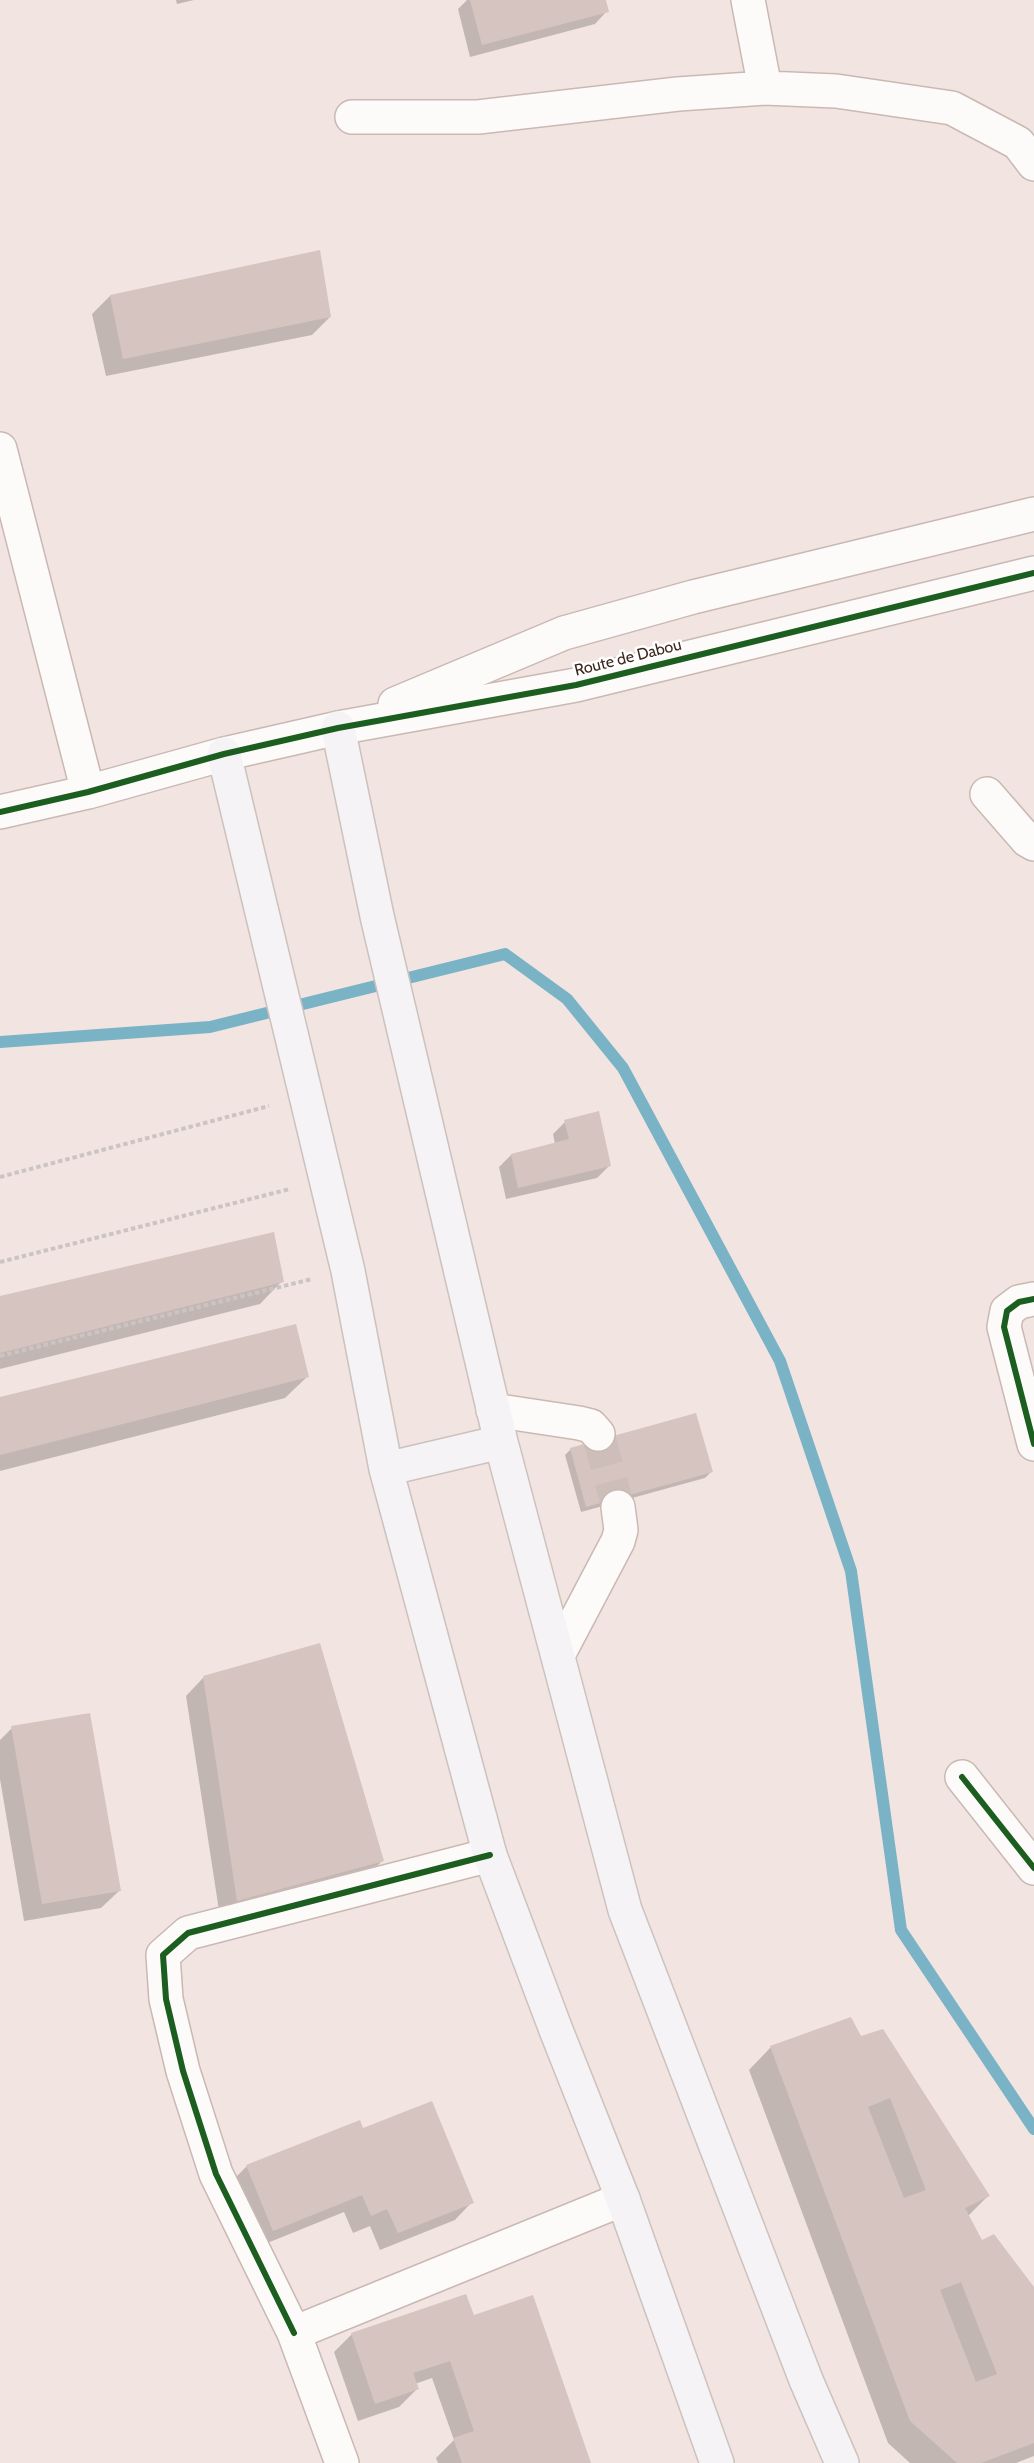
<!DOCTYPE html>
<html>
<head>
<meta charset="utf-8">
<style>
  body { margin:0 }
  canvas { display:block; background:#f2e4e0 }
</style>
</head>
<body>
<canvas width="1034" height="2463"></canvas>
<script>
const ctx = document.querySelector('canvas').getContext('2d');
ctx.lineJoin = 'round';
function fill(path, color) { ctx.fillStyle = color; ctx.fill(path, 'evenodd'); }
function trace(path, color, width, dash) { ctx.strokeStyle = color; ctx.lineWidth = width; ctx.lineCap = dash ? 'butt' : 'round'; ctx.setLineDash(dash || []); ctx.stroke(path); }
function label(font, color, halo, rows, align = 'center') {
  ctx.font = font + ' Cabin,sans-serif'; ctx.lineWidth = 5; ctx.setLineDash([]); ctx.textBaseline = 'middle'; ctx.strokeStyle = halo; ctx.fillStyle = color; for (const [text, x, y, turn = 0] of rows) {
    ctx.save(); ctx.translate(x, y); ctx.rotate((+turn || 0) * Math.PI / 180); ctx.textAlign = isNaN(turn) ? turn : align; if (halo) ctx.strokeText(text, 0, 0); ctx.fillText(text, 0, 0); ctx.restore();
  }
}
fill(new Path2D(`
  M176,0H194L177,4Z
  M467,0H604L607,11L595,24L470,57L458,9Z
  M110,296L330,317L312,335L106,376L92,314Z
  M565,1122L610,1165L597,1178L506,1199L499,1167L511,1155L555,1144L553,1134Z
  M282,1281L260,1304L0,1369V1297Z
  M308,1376L285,1398L0,1471V1399Z
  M571,1449L711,1472L705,1478L581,1512L565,1455Z
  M203,1678L383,1860L365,1878L220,1917L186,1696Z
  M12,1728L119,1891L101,1908L24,1921L0,1779V1740Z
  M860,2038L988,2196L968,2216L981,2242L1034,2289V2456L1016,2463H910L888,2443L749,2070L771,2047Z
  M362,2130L472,2202L455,2220L380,2250L370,2226L353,2233L344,2212L255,2248L229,2184L247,2166Z
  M473,2317L590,2463H438L436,2458L454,2440L432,2378L415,2384L417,2389L399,2407L358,2421L334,2352L352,2334Z`), '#0003');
trace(new Path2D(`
  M0,1042L210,1027L505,954L567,999L623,1068L780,1361L851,1571L901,1930L1034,2129`), '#7ab3c6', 12);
fill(new Path2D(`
  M470,0H606L609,12L482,45Z
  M320,250L331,317L123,359L110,295Z
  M599,1111L611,1166L518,1188L511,1154L569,1139L564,1120Z
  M274,1232L284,1282L0,1353V1296Z
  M296,1324L309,1377L0,1455V1397Z
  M696,1413L713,1472L586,1507L570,1448Z
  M320,1643L384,1861L237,1901L203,1676Z
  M90,1713L121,1891L42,1904L11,1726Z
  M851,2017L861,2036L883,2029L990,2196L965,2208L982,2240L994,2234L1034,2287V2443L981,2463H957L910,2421L770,2046ZM890,2098L926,2190L904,2198L868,2107ZM961,2282L997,2374L976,2382L940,2290Z
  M432,2101L474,2203L398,2233L387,2209L371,2216L362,2195L273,2231L246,2165L360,2120L363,2128Z
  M466,2294L474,2315L533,2295L591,2463H462L453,2438L474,2431L450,2361L413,2373L419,2389L375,2404L351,2333Z`), '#d6c4c1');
trace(new Path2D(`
  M598,1434L618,1507`), '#cebeb9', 33, [33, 16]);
const minor = new Path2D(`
  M748,0L765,88
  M352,117H478L678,94L765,88L836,91L952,108L1018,143L1034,164
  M0,449L88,792
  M395,704L564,633L693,597L1034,514
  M987,794L1027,840L1034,844
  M0,812L88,792L224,754L338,728L576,685L1034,573
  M1034,1299L1019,1302L1007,1311L1004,1327L1034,1444
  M493,1410L579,1423L591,1426L598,1434
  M558,1655L618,1541L621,1530L618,1507
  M962,1777L1034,1868
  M294,2333L216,2174L183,2071L166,1999L163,1955L188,1933L490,1855
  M342,2463L294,2333L623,2199`);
const major = new Path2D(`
  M338,728L377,916L501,1442L625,1910L806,2380L842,2463
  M224,754L348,1271L386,1469L490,1855L556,2030L623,2199L717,2463
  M386,1469L501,1442`);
trace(minor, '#cab9b3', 36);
trace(major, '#ccc2be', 36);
trace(new Path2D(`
  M0,1177L269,1106
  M0,1262L290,1189
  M0,1356L312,1279`), '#ccc4c3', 4, [4.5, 3]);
trace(minor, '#fdfbfa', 33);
trace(major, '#f5f3f5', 33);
trace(new Path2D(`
  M0,812L88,792L224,754L338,728L576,685L1034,573
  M1034,1299L1019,1302L1007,1311L1004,1327L1034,1444
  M962,1777L1034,1868
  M294,2333L216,2174L183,2071L166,1999L163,1955L188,1933L490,1855`), '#1b5e20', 6);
label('16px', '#3d261d', '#fff', [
  ["Route de Dabou",628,658,-14]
]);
</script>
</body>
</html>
